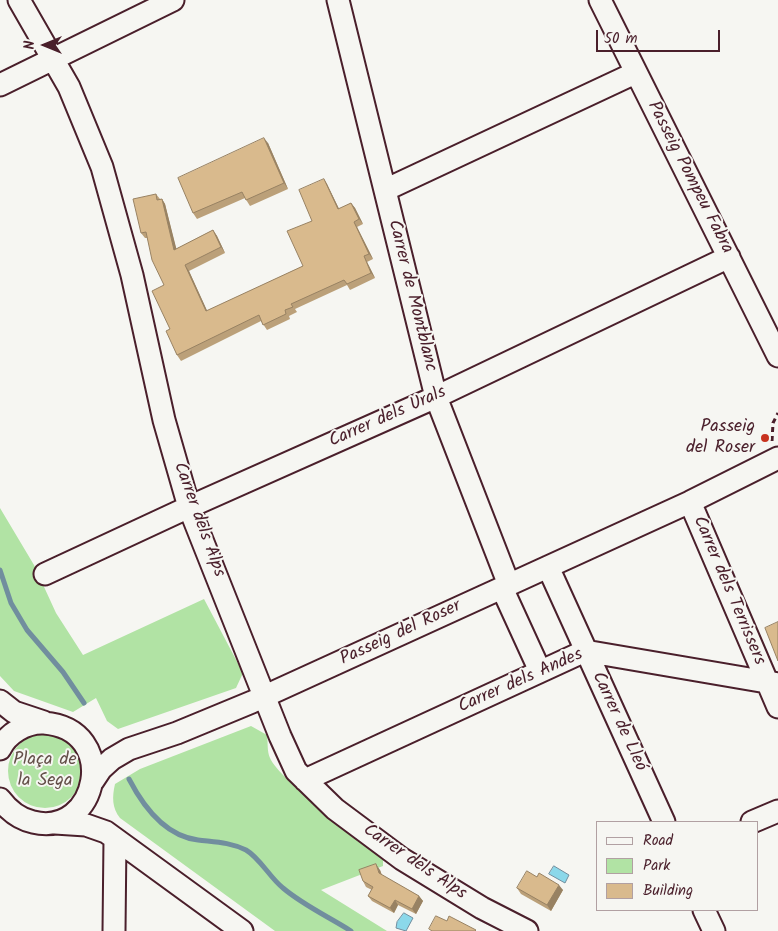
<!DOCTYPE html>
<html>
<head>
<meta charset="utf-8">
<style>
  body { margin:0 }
  #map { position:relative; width:778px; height:931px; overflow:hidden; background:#f6f6f2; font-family:Kalam,sans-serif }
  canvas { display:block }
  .legend { position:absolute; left:596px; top:821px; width:162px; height:90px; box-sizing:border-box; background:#f6f6f2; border:1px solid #b1a0a2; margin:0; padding:6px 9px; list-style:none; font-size:15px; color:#4a1f2b }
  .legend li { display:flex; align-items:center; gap:10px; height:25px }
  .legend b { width:25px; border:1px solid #b1a0a2 }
  .north { position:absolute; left:20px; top:20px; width:50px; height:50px; -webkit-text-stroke:4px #f6f6f2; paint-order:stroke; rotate:270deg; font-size:14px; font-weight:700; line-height:20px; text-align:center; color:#4a1f2b }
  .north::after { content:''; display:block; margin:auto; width:18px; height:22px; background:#4a1f2b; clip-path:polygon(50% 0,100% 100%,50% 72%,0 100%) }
  .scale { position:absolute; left:596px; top:30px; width:124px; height:22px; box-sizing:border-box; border:2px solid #4a1f2b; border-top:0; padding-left:6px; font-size:15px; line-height:18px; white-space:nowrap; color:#4a1f2b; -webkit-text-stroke:4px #f6f6f2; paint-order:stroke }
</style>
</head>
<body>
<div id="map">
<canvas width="778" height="931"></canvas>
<ul class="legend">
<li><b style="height:6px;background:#f6f6f2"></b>Road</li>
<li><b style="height:14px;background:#b1e3a4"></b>Park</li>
<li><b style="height:14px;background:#d9ba8d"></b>Building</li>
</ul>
<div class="north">N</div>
<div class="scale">50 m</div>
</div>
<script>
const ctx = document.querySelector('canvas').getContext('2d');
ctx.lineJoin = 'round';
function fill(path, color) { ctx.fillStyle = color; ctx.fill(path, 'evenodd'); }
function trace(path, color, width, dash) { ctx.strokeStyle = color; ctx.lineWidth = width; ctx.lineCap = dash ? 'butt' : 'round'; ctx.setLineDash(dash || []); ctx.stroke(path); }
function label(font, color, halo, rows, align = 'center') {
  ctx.font = font + ' Kalam,sans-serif'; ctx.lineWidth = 4; ctx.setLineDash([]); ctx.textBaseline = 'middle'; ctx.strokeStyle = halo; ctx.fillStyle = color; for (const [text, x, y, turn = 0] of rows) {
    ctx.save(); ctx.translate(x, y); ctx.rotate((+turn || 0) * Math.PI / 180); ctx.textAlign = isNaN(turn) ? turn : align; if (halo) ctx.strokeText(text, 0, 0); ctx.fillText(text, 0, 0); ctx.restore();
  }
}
fill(new Path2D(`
  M0,508L34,565L56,613L83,655L204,599L243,673L236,688L118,729L107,721L96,698L73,712L14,691L0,676Z
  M251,726L267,735C268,742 267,752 270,758C280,781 360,838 383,857V866L321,890L387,931H275L120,818C112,808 112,797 115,784L140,769Z
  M8 771a37 37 0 1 1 74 0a37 37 0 1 1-74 0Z`), '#b1e3a4');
const water = new Path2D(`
  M554,866L569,875L565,883L549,874Z
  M404,913L413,918L406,931L396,928L397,922Z`);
fill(water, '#8bd8ea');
trace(water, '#718e9e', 1);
trace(new Path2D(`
  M0,570L11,603L27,630L63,672L84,703
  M129,779C143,806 165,836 198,840C214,842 230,842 246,850C260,858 270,878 283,888C303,905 329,917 351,931`), '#718e9e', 5);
const minor = new Path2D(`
  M19,0L69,87L102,167L132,275L164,420L189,507L280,736L296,771L335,809L402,859L482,908L527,931
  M338,0L436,397L509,585
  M600,0L778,356
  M0,85L173,0
  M385,190L635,73
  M690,502L778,707
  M548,567L664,822
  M45,574L189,507L436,397L729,257
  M502,588L540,671
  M0,701L14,712L44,722
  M0,749C7,734 26,722 44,723C121,729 98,838 33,822C19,819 9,811 0,799
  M305,780L585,651L778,684
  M93,781L101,769L112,759L129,749L177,733L252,702L690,502L778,458
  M752,822L778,811
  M55,823L86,825L106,832L242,931
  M704,910L714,931
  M114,931L115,839`);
trace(minor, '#4a1f2b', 25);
trace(new Path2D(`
  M772,441L773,423L778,413`), '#4a1f2b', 3, [5, 4]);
trace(minor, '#f6f6f2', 21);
fill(new Path2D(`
  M268,143L288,189L250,206L245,198L197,219L193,213Z
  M324,179L327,184L339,209L351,203L355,208L363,224L357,227L373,259L367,262L375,278L350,290L347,285L295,309L297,312L289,316L290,319L267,330L261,321L181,361L177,355L170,329L164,285L147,238H145L141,233L156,194L160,199H162L165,204L176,249L213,230L217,236L225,253L189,271L207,311L303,266L312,221Z
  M380,870L382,875L419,896L423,901L416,914L398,905L394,913L372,901L368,896L372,890L366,887L363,881Z
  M537,877L563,890L551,911L521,894L517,888Z`), '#bba079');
fill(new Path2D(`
  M264,138L268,143L288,189L284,183Z
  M324,179L327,184L342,215L338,209Z
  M162,199L165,204L178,255L174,250Z
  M351,203L355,208L363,224L359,219Z
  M354,222L357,227L373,259L369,254Z
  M213,230L217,236L225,253L221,247Z
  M364,256L375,278L371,273Z
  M185,265L189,271L210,317L206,311Z
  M376,864L380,870L383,879L379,873Z
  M559,885L563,890L551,911L547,905Z
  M419,896L423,901L416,914L412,909Z
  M395,900L398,905L394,913L390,908Z`), '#988263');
const building = new Path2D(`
  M264,138L284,183L246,200L242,192L193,213L178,178Z
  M324,179L338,209L351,203L359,219L354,222L369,254L364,256L371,273L347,284L344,280L291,304L293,307L285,310L286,314L263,325L259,315L177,355L166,331L170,329L152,291L164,285L152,260L146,232L141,233L133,199L156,194L157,200L162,199L174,250L213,230L221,247L185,265L206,311L303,266L287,231L312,221L299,190Z
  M778,622V661L765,628Z
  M376,864L379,873L419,896L412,909L395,900L390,908L368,896L373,887L363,881L359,870Z
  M527,871L537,877L539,873L559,885L547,905L517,888Z
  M436,916L447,921L449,916L476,930L475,931H432L429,929Z`);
fill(building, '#d9ba8d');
trace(building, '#988263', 1);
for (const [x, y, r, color] of [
  [765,438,5,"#c8321e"]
]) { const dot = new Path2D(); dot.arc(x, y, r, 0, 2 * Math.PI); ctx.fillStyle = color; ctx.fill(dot); trace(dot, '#f6f6f2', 2); }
label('18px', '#4a1f2b', '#f6f6f2', [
  ["Passeig Pompeu Fabra",689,178,63],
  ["Carrer de Montblanc",411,296,76],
  ["Carrer dels Urals",388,418,-24],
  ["Carrer dels Alps",198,520,70],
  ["Carrer dels Terrissers",728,591,67],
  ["Passeig del Roser",401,634,-25],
  ["Carrer dels Andes",521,682,-24],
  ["Carrer de Lleó",618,722,65],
  ["Carrer dels Alps",414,863,34]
]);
label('18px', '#4a1f2b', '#f6f6f2', [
  ["Passeig",755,428],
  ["del Roser",755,449]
], 'right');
label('18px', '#645049', '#f6f6f2', [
  ["Plaça de",45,761],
  ["la Sega",45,782]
]);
</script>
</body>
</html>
